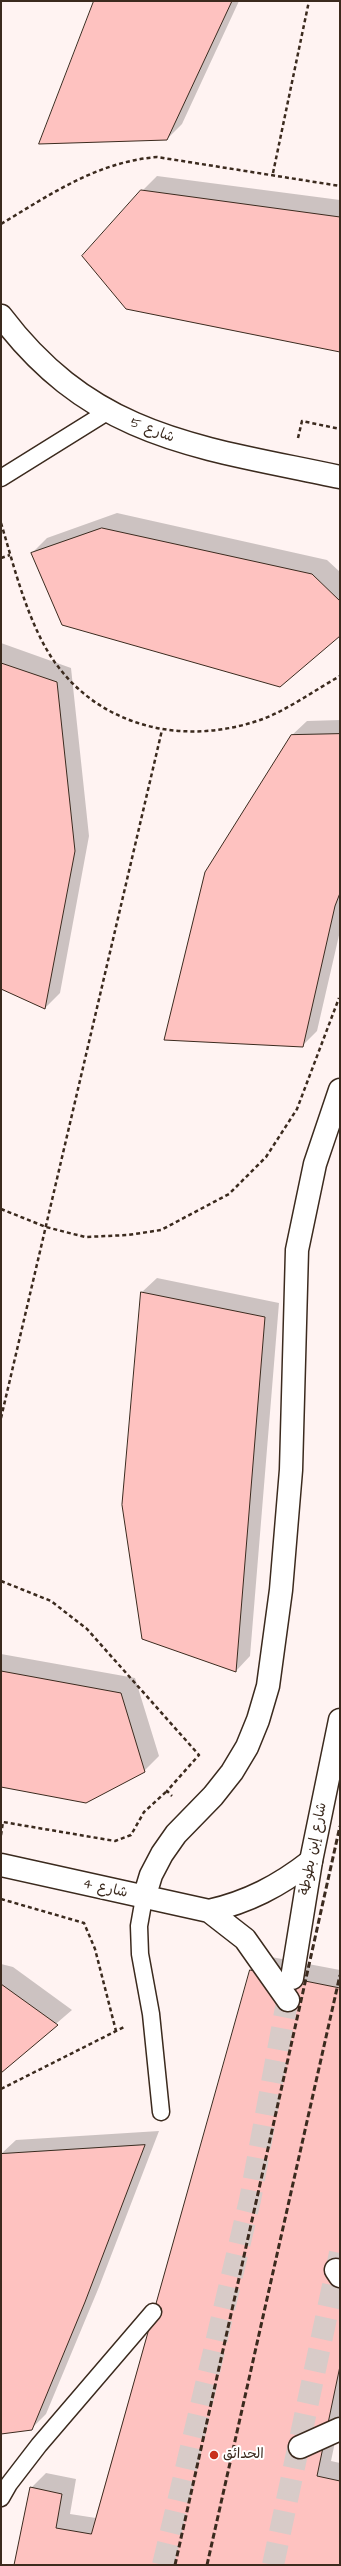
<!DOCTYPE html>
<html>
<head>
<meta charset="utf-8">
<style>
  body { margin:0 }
  #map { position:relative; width:341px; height:2566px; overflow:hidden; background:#fff3f2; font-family:"Architects Daughter",sans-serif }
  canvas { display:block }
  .frame { position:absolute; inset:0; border:2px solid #3b2a1e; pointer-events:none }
</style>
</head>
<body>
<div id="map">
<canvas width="341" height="2566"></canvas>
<div class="frame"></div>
</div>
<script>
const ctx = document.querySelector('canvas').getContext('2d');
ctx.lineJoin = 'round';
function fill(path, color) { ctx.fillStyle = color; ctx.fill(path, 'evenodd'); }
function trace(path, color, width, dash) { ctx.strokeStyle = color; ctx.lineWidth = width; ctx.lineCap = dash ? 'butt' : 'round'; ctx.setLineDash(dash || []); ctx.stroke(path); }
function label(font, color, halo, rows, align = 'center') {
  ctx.font = font + ' "Architects Daughter","Playpen Sans Arabic",sans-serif'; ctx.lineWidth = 4; ctx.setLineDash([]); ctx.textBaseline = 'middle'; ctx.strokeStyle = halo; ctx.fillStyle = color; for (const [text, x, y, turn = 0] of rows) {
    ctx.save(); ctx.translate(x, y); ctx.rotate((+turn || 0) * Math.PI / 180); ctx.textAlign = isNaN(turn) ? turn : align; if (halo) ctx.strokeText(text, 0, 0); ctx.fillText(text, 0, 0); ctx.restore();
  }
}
fill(new Path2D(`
  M95,1H239L182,124L167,139Z
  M157,176L340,200V351L142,191Z
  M117,513L327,560L340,572V634L32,553L47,538Z
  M1,643L71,668L89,836L60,993L45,1008L1,987Z
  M340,720V931L317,1031L302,1046L291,736L307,721Z
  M157,1278L279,1303L250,1656L236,1671L142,1292Z
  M1,1654L135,1678L159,1756L144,1771L1,1786Z
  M266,1956L340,1970V2418L331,2461L340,2463V2565H15L31,2488L46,2473L76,2479L70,2514L96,2518L251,1971Z
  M1,1964L13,1967L72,2010L1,2071Z
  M159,2131L99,2287L46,2414L31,2429L1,2433V2154L16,2140Z`), '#0003');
const building = new Path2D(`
  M94,1H232L167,140L39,144Z
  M141,190L340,217V352L126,309L82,256Z
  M102,528L312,574L340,601V636L280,687L62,625L31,553Z
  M1,663L57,682L75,851L45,1009L1,989Z
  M340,734V893L335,906L303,1047L164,1040L205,872L291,735Z
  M141,1292L265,1317L236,1672L142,1639L122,1505Z
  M1,1671L121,1693L145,1772L86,1803L1,1787Z
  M250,1970L340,1988V2366L317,2476L340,2481V2565H14L30,2487L62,2494L56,2528L91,2534Z
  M1,1984L58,2025L1,2073Z
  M145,2145L85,2302L32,2430L1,2434V2154Z`);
fill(building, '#fec2c0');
trace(building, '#3b2a1e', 1);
trace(new Path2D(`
  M163,2565L250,2200L291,1981
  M273,2565L340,2253`), '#d8cbc8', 22, [22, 11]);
const lane = new Path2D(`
  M1,478L107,412
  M144,1898L139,1926L140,1954L151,2014L161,2112
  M1,2498L9,2484L39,2445L153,2312`);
const street = new Path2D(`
  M1,316C94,439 200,447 340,477
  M1,1865L209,1911L245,1939L288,2000
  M144,1898L151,1875L162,1854L176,1834L213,1796L232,1772L247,1747L258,1720L268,1686L281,1590L291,1470L297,1250L315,1164L340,1090
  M209,1911C248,1902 279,1886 311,1861
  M336,2270L340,2276
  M300,2447L340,2429`);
const secondary = new Path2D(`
  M292,1978L311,1861L340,1720`);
trace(lane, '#3b2a1e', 19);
trace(street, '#3b2a1e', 25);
trace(secondary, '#3b2a1e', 25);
trace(new Path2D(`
  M273,173L309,1
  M1,224C51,194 97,162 157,157L340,186
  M298,438L302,421L340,429
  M1,523C13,563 23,604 42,641C84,723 176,749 260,720C286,711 315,690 340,676
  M1,558L10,555
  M1,1209L46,1227L85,1237L128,1235L161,1230L229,1194L266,1157L297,1109L339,998
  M1,1418L162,730
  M1,1581L51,1601L87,1629L199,1755L167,1791L172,1796
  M1,1835L3,1822L115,1841L131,1835L144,1812L167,1791
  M1,1899L84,1923L95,1949L116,2031
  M1,2089L126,2026`), '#3b2a1e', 2.5, [4, 3]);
trace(lane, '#fff', 16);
trace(street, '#fff', 22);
trace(secondary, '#fff', 22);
trace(new Path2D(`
  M175,2565L340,1826
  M207,2565L340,1975`), '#3b2a1e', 3, [6, 3]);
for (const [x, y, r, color] of [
  [214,2455,5,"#c8321e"]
]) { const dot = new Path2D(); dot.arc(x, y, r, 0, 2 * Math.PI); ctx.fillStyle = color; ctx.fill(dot); trace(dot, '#fff', 1.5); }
label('14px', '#3b2a1e', '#fff', [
  ["شارع 5",152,431,21],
  ["شارع إبن بطوطة",314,1849,-79],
  ["شارع 4",105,1889,13]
]);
label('14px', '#3b2a1e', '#fff', [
  ["الحدائق",223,2455]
], 'left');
</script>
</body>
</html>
